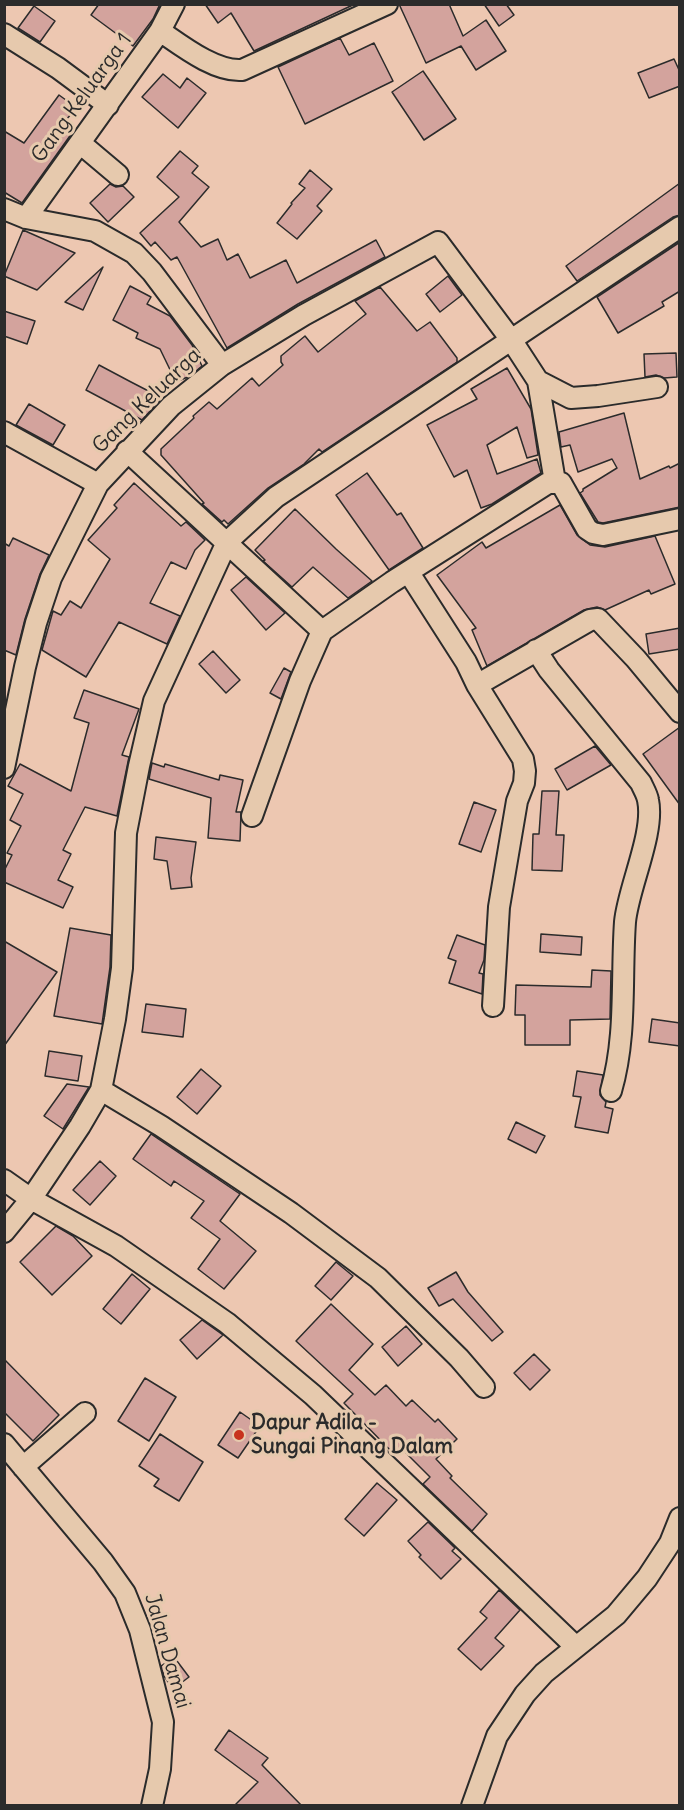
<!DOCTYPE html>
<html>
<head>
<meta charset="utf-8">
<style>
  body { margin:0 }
  #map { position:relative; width:684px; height:1810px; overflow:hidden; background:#edc7b1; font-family:Delius,sans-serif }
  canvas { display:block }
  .frame { position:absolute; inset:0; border:6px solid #2b2b2b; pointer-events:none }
</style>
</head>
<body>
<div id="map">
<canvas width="684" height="1810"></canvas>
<div class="frame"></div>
</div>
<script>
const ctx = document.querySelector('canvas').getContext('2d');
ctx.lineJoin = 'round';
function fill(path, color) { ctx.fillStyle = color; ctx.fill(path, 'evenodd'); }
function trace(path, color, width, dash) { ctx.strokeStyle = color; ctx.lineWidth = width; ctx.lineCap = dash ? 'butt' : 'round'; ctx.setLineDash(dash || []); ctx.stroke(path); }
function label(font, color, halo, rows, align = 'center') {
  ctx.font = font + ' Delius,sans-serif'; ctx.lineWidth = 6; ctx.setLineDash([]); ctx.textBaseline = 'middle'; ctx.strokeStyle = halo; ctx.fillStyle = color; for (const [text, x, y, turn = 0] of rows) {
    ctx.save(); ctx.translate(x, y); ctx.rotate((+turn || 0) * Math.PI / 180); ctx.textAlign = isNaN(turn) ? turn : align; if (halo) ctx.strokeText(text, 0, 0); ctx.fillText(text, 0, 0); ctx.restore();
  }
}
const building = new Path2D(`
  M99,4H160L153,19L133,46L91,15Z
  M205,4H355L254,51L231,13L218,23Z
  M399,4H449L463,36L486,20L506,51L476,70L461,46L426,63Z
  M484,4H506L514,15L499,26Z
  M34,6L55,21L40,42L18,28Z
  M340,38L349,55L374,43L393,81L305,124L278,67Z
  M674,59L680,72V86L649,98L638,73Z
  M423,71L456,119L424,140L392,92Z
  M163,74L180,88L187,78L206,93L178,128L142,97Z
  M59,95L77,108L62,124L72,133L22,203L4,192V131L24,143Z
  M180,151L198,166L192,173L209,187L179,222L201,247L218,239L227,260L238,254L250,278L286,260L297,283L376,240L385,257L298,304L227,348L177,257L171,260L155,242L151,246L140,233L179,197L157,177Z
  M310,170L332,189L317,206L322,211L297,239L277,223L292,204L291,203L305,188L299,184Z
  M680,183V215L673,217L577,281L566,266Z
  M110,184L116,187L123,186L134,197L108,222L90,203Z
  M23,230L75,253L37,290L4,276Z
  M680,242V291L662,302L664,306L618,333L597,297Z
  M103,267L83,310L65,302Z
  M448,276L462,295L440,312L426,294Z
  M130,286L151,297L147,304L170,316L192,345L202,366L190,376L176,382L160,349L136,338L138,333L113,320Z
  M380,287L417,331L430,322L457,358V362L322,452L319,449L304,464L268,488L228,524L224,520L222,522L202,504L204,503L161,455V449L194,418L193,416L209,402L217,409L252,378L259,386L283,365L281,362V356L305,336L318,352L366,314L355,301Z
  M4,311L35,321L27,344L4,336Z
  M676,353L677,377L664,378L656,375L645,377L644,354Z
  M99,365L131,382L162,398L142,420L118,407L86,390Z
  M507,368L531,409L538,455L527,458L517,427L487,445L497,474L537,459L541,473L492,504L481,508L467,470L454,477L427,425L477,399L471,389Z
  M29,404L65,425L53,445L16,425Z
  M624,413L640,479L669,466L670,468L680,463V507L603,523L598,522L580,493L583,491V489L617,468L612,459L578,472L570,445L561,447L559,432Z
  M367,473L397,515L401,513L423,548L389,570L336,495Z
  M134,483L181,526L186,522L205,540L195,550L186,569L171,562L150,603L180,616L167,644L119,622L86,677L42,650L53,611L61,615L70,601L81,608L110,559L88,540L117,508L114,505Z
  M560,505L577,535L590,545L605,547L655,536L675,584L651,594L649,590L605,610L597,607L584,610L487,666L472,630L476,628L437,575L482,542L486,548Z
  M295,509L336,549L372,581L348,598L313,567L292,587L263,561L265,560L255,550Z
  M13,538L49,555L40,574L25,619L16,655L4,650V543L9,546Z
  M246,577L285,613L266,630L231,590Z
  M680,628V649L649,654L646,634Z
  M213,651L240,680L226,693L199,664Z
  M284,668L291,672L281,699L270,693Z
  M84,690L139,709L122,755L129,757L117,816L85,807L63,850L71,854L58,880L73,887L63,908L4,882V871L12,855L7,853L21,826L10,820L23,794L8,786L20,764L71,791L89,723L74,718Z
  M680,727V805L643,754Z
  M595,746L611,765L567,790L555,769Z
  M152,763L164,767L165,764L219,780L220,775L243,780L236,812H241L240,841L208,838L211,798L149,779Z
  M542,791H559L556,835H564L562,871L532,870L533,834H539Z
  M474,802L496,810L481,852L459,844Z
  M156,837L196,842L191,878L192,887L171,889L167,861L154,859Z
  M70,928L111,935L110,967L102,1024L54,1016Z
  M541,934L582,937L581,955L540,952Z
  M457,935L485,945L484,960L479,973L483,974L482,994L449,983L456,961L448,958Z
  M4,941L57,972L4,1046Z
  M592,970L611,971L610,1019L570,1020V1045H525V1015H515L516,985L591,987Z
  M146,1004L186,1009L183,1037L142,1032Z
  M652,1019L680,1023V1046L649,1042Z
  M49,1051L82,1056L78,1081L45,1076Z
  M201,1069L221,1086L197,1114L177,1097Z
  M577,1071L603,1075L600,1095L606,1102L605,1107L613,1109L608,1133L575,1127L581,1097L573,1096Z
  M67,1084L89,1087L63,1129L44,1116Z
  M516,1122L545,1136L536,1153L508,1139Z
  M151,1134L240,1194L220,1221L256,1251L224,1289L198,1269L220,1239L191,1218L204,1201L174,1181L171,1186L133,1159Z
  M100,1161L116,1176L90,1205L73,1190Z
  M56,1226L73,1236L92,1256L52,1295L20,1262Z
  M336,1262L353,1276L331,1300L315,1286Z
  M456,1272L468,1292L503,1332L492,1341L453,1299L439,1306L428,1288Z
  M132,1274L150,1289L121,1324L103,1309Z
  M331,1304L373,1344L349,1370L375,1395L386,1385L406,1406L412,1400L435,1422L438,1419L457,1439L436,1459L452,1476L450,1478L487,1514L472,1531L423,1484L430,1477L401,1448L395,1455L344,1403L353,1394L296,1341Z
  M202,1320L223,1335L197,1359L180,1340Z
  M406,1326L422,1344L398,1366L382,1347Z
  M534,1354L550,1370L530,1390L514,1373Z
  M4,1359L59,1415L33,1441L4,1412Z
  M145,1378L176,1397L149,1441L118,1421Z
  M240,1412L260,1426L238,1458L218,1445Z
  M160,1434L203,1462L179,1501L154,1486L159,1479L139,1466Z
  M377,1483L397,1500L364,1536L345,1519Z
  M428,1522L455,1548L452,1551L461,1559L441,1579L419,1557L421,1555L408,1541Z
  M499,1590L520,1610L495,1638L504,1646L481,1670L458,1649L487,1618L480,1612Z
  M174,1657L189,1677L173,1689L164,1676L161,1666Z
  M229,1730L268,1758L262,1765L302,1806H234L258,1782L215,1750Z`);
fill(building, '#d3a39d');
trace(building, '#2b2b2b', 1.5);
const minor = new Path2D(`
  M160,31C182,46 215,72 242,70L387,4
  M4,34L58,68L108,105
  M80,143L118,175
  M4,209L26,218L95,231L134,253L152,272L222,365L171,406L98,484L51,578L36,623L25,667L4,768
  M26,218L160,31L174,4
  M222,365L304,315L438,242L512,341L538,381L555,482
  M538,381L571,398L598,396L657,387
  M4,432L98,484
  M127,451L322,631L392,582L548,483H561L587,529L593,533L603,535L680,519
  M409,573L466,662L477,685L590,620L598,619L636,659L680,712
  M536,650L549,670L641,783C643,788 647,794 648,800C655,833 628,888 625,922C621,979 627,1036 611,1091
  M477,685L523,759L525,771L524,783L517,801L499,907L493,1006
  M252,816L300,681L322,631
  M101,1090L161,1126L291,1213L378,1278L459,1358L484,1387
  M4,1180L31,1199L116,1246L227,1323L313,1395L576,1647
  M4,1232L31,1199L80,1126L101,1090L115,1019L122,968L126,833L139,766L154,701L227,542L276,497L680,227
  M4,1444L103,1562L125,1593L140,1630L163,1722L160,1769L152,1806
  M23,1467L85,1413
  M472,1806L497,1736L525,1694L544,1673L616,1615L647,1578L670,1543L680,1518`);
trace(minor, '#2b2b2b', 24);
trace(minor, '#e6c9ad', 20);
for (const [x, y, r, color] of [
  [239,1435,6,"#c8321e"]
]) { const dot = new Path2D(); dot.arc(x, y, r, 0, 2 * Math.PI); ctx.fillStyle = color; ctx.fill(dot); trace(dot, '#e6c9ad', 2); }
label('21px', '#2b2b2b', '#e6c9ad', [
  ["Gang Keluarga 1",82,98,-54],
  ["Gang Keluarga",147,401,-44],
  ["Jalan Damai",167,1651,74]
]);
label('bold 21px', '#2b2b2b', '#e6c9ad', [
  ["Dapur Adila -",251,1423],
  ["Sungai Pinang Dalam",251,1447]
], 'left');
</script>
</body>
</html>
